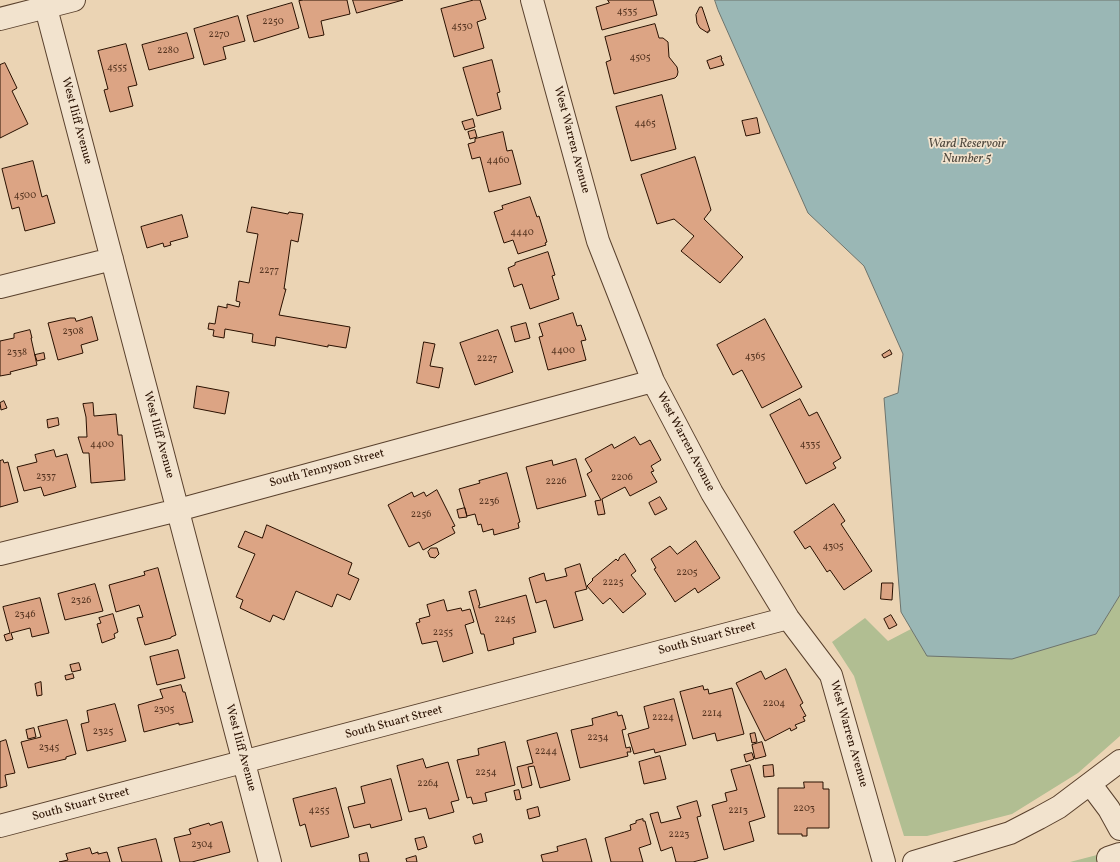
<!DOCTYPE html>
<html>
<head>
<meta charset="utf-8">
<style>
  body { margin:0 }
  canvas { display:block; background:#ebd4b4 }
</style>
</head>
<body>
<canvas width="1120" height="862"></canvas>
<script>
const ctx = document.querySelector('canvas').getContext('2d');
ctx.lineJoin = 'round';
function fill(path, color) { ctx.fillStyle = color; ctx.fill(path, 'evenodd'); }
function trace(path, color, width, dash) { ctx.strokeStyle = color; ctx.lineWidth = width; ctx.lineCap = dash ? 'butt' : 'round'; ctx.setLineDash(dash || []); ctx.stroke(path); }
function label(font, color, halo, rows, align = 'center') {
  ctx.font = font + ' Vollkorn,serif'; ctx.lineWidth = 3.5; ctx.setLineDash([]); ctx.textBaseline = 'middle'; ctx.strokeStyle = halo; ctx.fillStyle = color; for (const [text, x, y, turn = 0] of rows) {
    ctx.save(); ctx.translate(x, y); ctx.rotate((+turn || 0) * Math.PI / 180); ctx.textAlign = isNaN(turn) ? turn : align; if (halo) ctx.strokeText(text, 0, 0); ctx.fillText(text, 0, 0); ctx.restore();
  }
}
fill(new Path2D(`
  M1120,595V736L1078,773L1012,814L927,836H904L854,676L832,642L865,618L888,641L911,629L928,656L1096,634Z
  M1120,849V862H1070Z`), '#b1be92');
const water = new Path2D(`
  M715,0H1120V595L1096,634L1012,659L927,656L901,612L884,398L898,393L903,354L864,266L808,213L718,10Z`);
fill(water, '#9ab7b5');
trace(water, '#6d746d', 1);
const building = new Path2D(`
  M304,0H347L350,14L321,21L324,35L309,38L299,1Z
  M353,0H403L357,13Z
  M474,0H480L486,19L477,22L484,48L454,57L441,9Z
  M608,0H653L657,15L602,30L596,7L609,3Z
  M292,3L299,28L254,42L247,16Z
  M700,7H702L710,31H708V33L700,28L697,23L696,15Z
  M238,16L245,41L223,47L226,59L204,65L194,29Z
  M655,24L659,38H663L668,42L669,57L677,67L678,72L677,76L675,78L614,94L606,62L611,60L605,37Z
  M187,33L194,58L149,70L142,45Z
  M126,44L137,85L128,87L133,106L110,112L104,90L108,89L98,51Z
  M721,56L722,59H721L724,65L710,69L707,61Z
  M492,60L500,92L497,93L501,109L477,116L463,68Z
  M5,63L17,88L12,91L28,124L0,138V65Z
  M662,95L676,149L631,161L616,107Z
  M757,118L760,133L746,136L742,121Z
  M473,119L475,127L465,130L462,122Z
  M475,130L477,137L470,139L468,132Z
  M503,132L507,151L512,150L521,184L489,192L480,157L472,159L468,144L475,142V139Z
  M695,157L711,210L704,219L743,257L720,283L681,251L694,236L674,219L657,224L641,175Z
  M33,161L42,197L47,195L55,223L25,231L19,207L12,209L2,169Z
  M530,197L537,217L539,216L547,242L545,243L546,245L518,254L513,240L504,243L494,212L503,209L502,206Z
  M252,207L288,214L289,212L303,214L298,242L291,240L284,289H286L279,315L350,327L346,348L328,345V347L276,337L275,346L252,342L253,334L225,329L224,338L213,336L214,330L208,329L209,323L215,324L218,306L227,308V304L239,307L240,302L236,301L239,281L249,283L258,234L247,232Z
  M182,215L188,237L170,242L171,245L164,247L163,243L147,248L141,227Z
  M548,252L555,275L552,276L559,299L530,309L522,284L514,287L508,268L515,265V263Z
  M573,313L577,326L581,325L586,340L581,341L586,360L548,370L539,337L543,336L539,324Z
  M92,317L98,340L81,345L83,353L58,360L48,323L70,318H75L76,321Z
  M765,319L802,387L762,408L742,370L733,375L717,345Z
  M526,323L530,338L515,342L511,327Z
  M30,330L32,338H31L37,365L10,372L11,374L0,376V341L14,338V334Z
  M498,330L513,372L475,385L460,343Z
  M424,342L435,344L430,366L443,368L439,388L417,383Z
  M890,350L892,354L884,358L882,355Z
  M44,353L45,359L37,361L35,355Z
  M197,386L229,392L225,414L194,408Z
  M800,399L809,416L817,412L841,458L833,463L836,468L806,484L770,415Z
  M4,401L7,408L1,410L0,403Z
  M93,403L94,416L116,414L118,435H122L125,480L91,483L89,453H83L78,437H87L86,417L83,404Z
  M58,418L59,425L48,428L47,420Z
  M635,437L640,445L650,440L661,460L651,466L654,471L651,472L657,482L630,496L625,487L602,499L605,514L598,515L595,501L601,500L587,474L592,471L585,459L612,444L614,448Z
  M54,450L56,457L67,454L76,487L44,496L41,487L24,491L17,467L37,462L35,455Z
  M576,459L586,496L537,509L526,467L552,460L553,465Z
  M3,460L4,463L8,462L18,502L0,507V461Z
  M507,473L520,522L518,523L519,528L494,535L493,529L483,532L481,524L478,525L475,514L467,516L459,489L480,483L479,481Z
  M437,490L455,526L452,527L455,533L423,550L419,542L409,547L388,505L412,492L414,497L424,492L426,496Z
  M660,497L667,509L655,515L649,503Z
  M834,504L845,521L841,524L872,571L844,590L830,570L827,572L810,546L805,549L794,532Z
  M465,508L467,517L459,518L457,510Z
  M267,525L352,563L348,574L359,579L350,600L337,594L332,607L296,591L284,620L273,615L270,622L240,608L243,600L236,597L255,554L238,547L245,531L262,538Z
  M696,541L720,578L698,593L695,588L675,602L654,569L656,568L651,559L670,546L677,554Z
  M431,548H437L439,554L435,558L430,557L428,552Z
  M625,554L636,571L631,575L646,594L623,613L610,598L603,604L587,586L593,580L592,579L616,559L618,561L620,557Z
  M580,564L587,589L575,592L583,620L554,628L546,600L536,603L529,578L544,573L546,581L567,576L565,569Z
  M158,568L176,635L171,637V638L145,645L137,618L143,617L139,605L116,612L109,585L145,575L144,572Z
  M882,583H893L892,600L881,599Z
  M95,584L103,611L65,620L58,594Z
  M476,590L480,605H479V608L526,595L536,632L513,638L514,644L488,651L484,634H481L469,592Z
  M40,598L49,633L32,637L30,628L11,633L13,639L6,641L4,635L10,633L3,607Z
  M444,600L447,611L461,608L462,611L470,609L474,622L465,625L473,653L443,662L437,641L422,644L416,623L420,622L419,619L430,616L427,605Z
  M113,614L118,632L114,634L115,638L102,643L97,624L101,623L99,618Z
  M891,615L897,625L889,629L884,619Z
  M178,650L185,678L157,685L150,657Z
  M79,663L81,670L72,672L70,665Z
  M786,669L803,703L800,705L806,716L803,717L805,721L795,725L797,728L791,731L790,728L765,741L736,683L761,671L765,679Z
  M73,674L74,678L66,680L65,676Z
  M41,682L42,695L37,696L35,684Z
  M181,685L183,692H185L193,722L179,725V723L144,732L138,705L163,698L160,690Z
  M703,686L704,690L708,689L709,694L732,688L744,734L717,741L715,733L693,739L680,692Z
  M674,699L686,745L655,753L654,749L634,754L628,734L649,728L644,707Z
  M115,704L126,741L87,751L81,724L89,722L87,711Z
  M617,712L618,716L622,715L626,729L622,730L626,748L630,747L631,752H627L628,756L580,768L571,730L593,725L592,719Z
  M67,720L76,754L66,757V759L28,768L21,742L41,737L38,727Z
  M34,728L36,737L28,739L26,730Z
  M557,733L570,780L540,788L534,766L528,767L532,785L522,788L517,767L533,763L527,741Z
  M755,733L757,742L752,743L750,734Z
  M6,740L15,773L5,775L7,786L0,788V742Z
  M505,742L515,785L485,793L487,801L473,804L471,797L467,798L457,760L479,755L478,749Z
  M762,742L766,756L755,759L752,745Z
  M752,753L754,759L746,762L744,755Z
  M660,756L666,779L644,784L639,762Z
  M423,759L426,768L448,762L459,800L451,802L454,812L429,819L426,808L409,812L397,766Z
  M750,765L765,817L749,822L754,841L724,850L712,805L727,801L725,793L737,790L731,770Z
  M773,765L774,776L764,777L763,766Z
  M391,779L402,820L371,828L370,824L354,828L348,807L365,803L361,787Z
  M804,782H823V789H829V828H807V836H802V834H778V788H804Z
  M336,788L349,837L311,847L305,824L300,826L293,799Z
  M519,790L521,799L516,800L514,791Z
  M697,801L701,816L697,817L708,858L693,862H676L672,847L661,851L650,814L658,812L661,823L681,818L677,807Z
  M538,807L540,816L529,819L527,810Z
  M643,819V821H645L651,844L639,848L643,862H611L605,838L631,830L630,825L636,823V821Z
  M222,822L230,852L192,862H180L174,838L191,834L189,829L209,823L210,825Z
  M481,834L483,842L475,844L473,837Z
  M424,837L427,847L418,850L415,839Z
  M156,839L162,862H122L118,848Z
  M586,839L592,862H543L541,855L558,851L557,847Z
  M90,848L92,854L98,852V854L107,852L110,862H59L68,860L66,854Z
  M367,853L369,862H360L359,855Z
  M416,856L417,862H407L406,859Z`);
fill(building, '#dca484');
trace(building, '#291000', 1);
const minor = new Path2D(`
  M532,0L598,241L653,381L712,493L788,618L831,675L884,862
  M46,8L270,862
  M0,19L74,0
  M0,287L112,259
  M0,554L178,510L653,381
  M1091,785L1109,809L1120,829
  M0,826L788,618
  M914,862L1010,833L1039,818L1059,807L1120,761
  M1109,862L1108,858L1120,854`);
trace(minor, '#5a412d', 24);
trace(minor, '#f2e3ce', 22);
label('10px', '#563521', null, [
  ["4535",627,12],
  ["2250",273,22],
  ["4530",462,27],
  ["2270",219,35],
  ["2280",168,51],
  ["4505",640,58],
  ["4555",117,68],
  ["4465",645,124],
  ["4460",498,161],
  ["4500",25,196],
  ["4440",522,233],
  ["2277",269,271],
  ["2308",73,332],
  ["4400",563,351],
  ["2338",17,353],
  ["4365",755,357],
  ["2227",487,359],
  ["4400",102,445],
  ["4335",810,445],
  ["2337",46,477],
  ["2206",622,478],
  ["2226",556,482],
  ["2236",489,502],
  ["2256",421,515],
  ["4305",833,547],
  ["2205",687,573],
  ["2225",613,583],
  ["2326",81,601],
  ["2346",25,615],
  ["2245",505,620],
  ["2255",443,633],
  ["2204",774,704],
  ["2305",164,710],
  ["2214",712,714],
  ["2224",663,718],
  ["2325",103,732],
  ["2234",598,738],
  ["2345",49,748],
  ["2244",546,752],
  ["2254",486,773],
  ["2264",428,784],
  ["2203",804,809],
  ["4255",319,811],
  ["2213",738,811],
  ["2223",679,835],
  ["2304",202,845]
]);
label('12px', '#291000', '#f2e3ce', [
  ["West Iliff Avenue",76,121,75],
  ["West Warren Avenue",571,140,75],
  ["West Iliff Avenue",158,435,75],
  ["West Warren Avenue",685,442,62],
  ["South Tennyson Street",327,469,-15],
  ["South Stuart Street",707,639,-15],
  ["South Stuart Street",394,723,-15],
  ["West Warren Avenue",848,734,74],
  ["West Iliff Avenue",240,748,75],
  ["South Stuart Street",81,805,-15]
]);
label('italic 13px', '#514a3f', '#f2e3ce', [
  ["Ward Reservoir",967,145],
  ["Number 5",967,160]
]);
</script>
</body>
</html>
